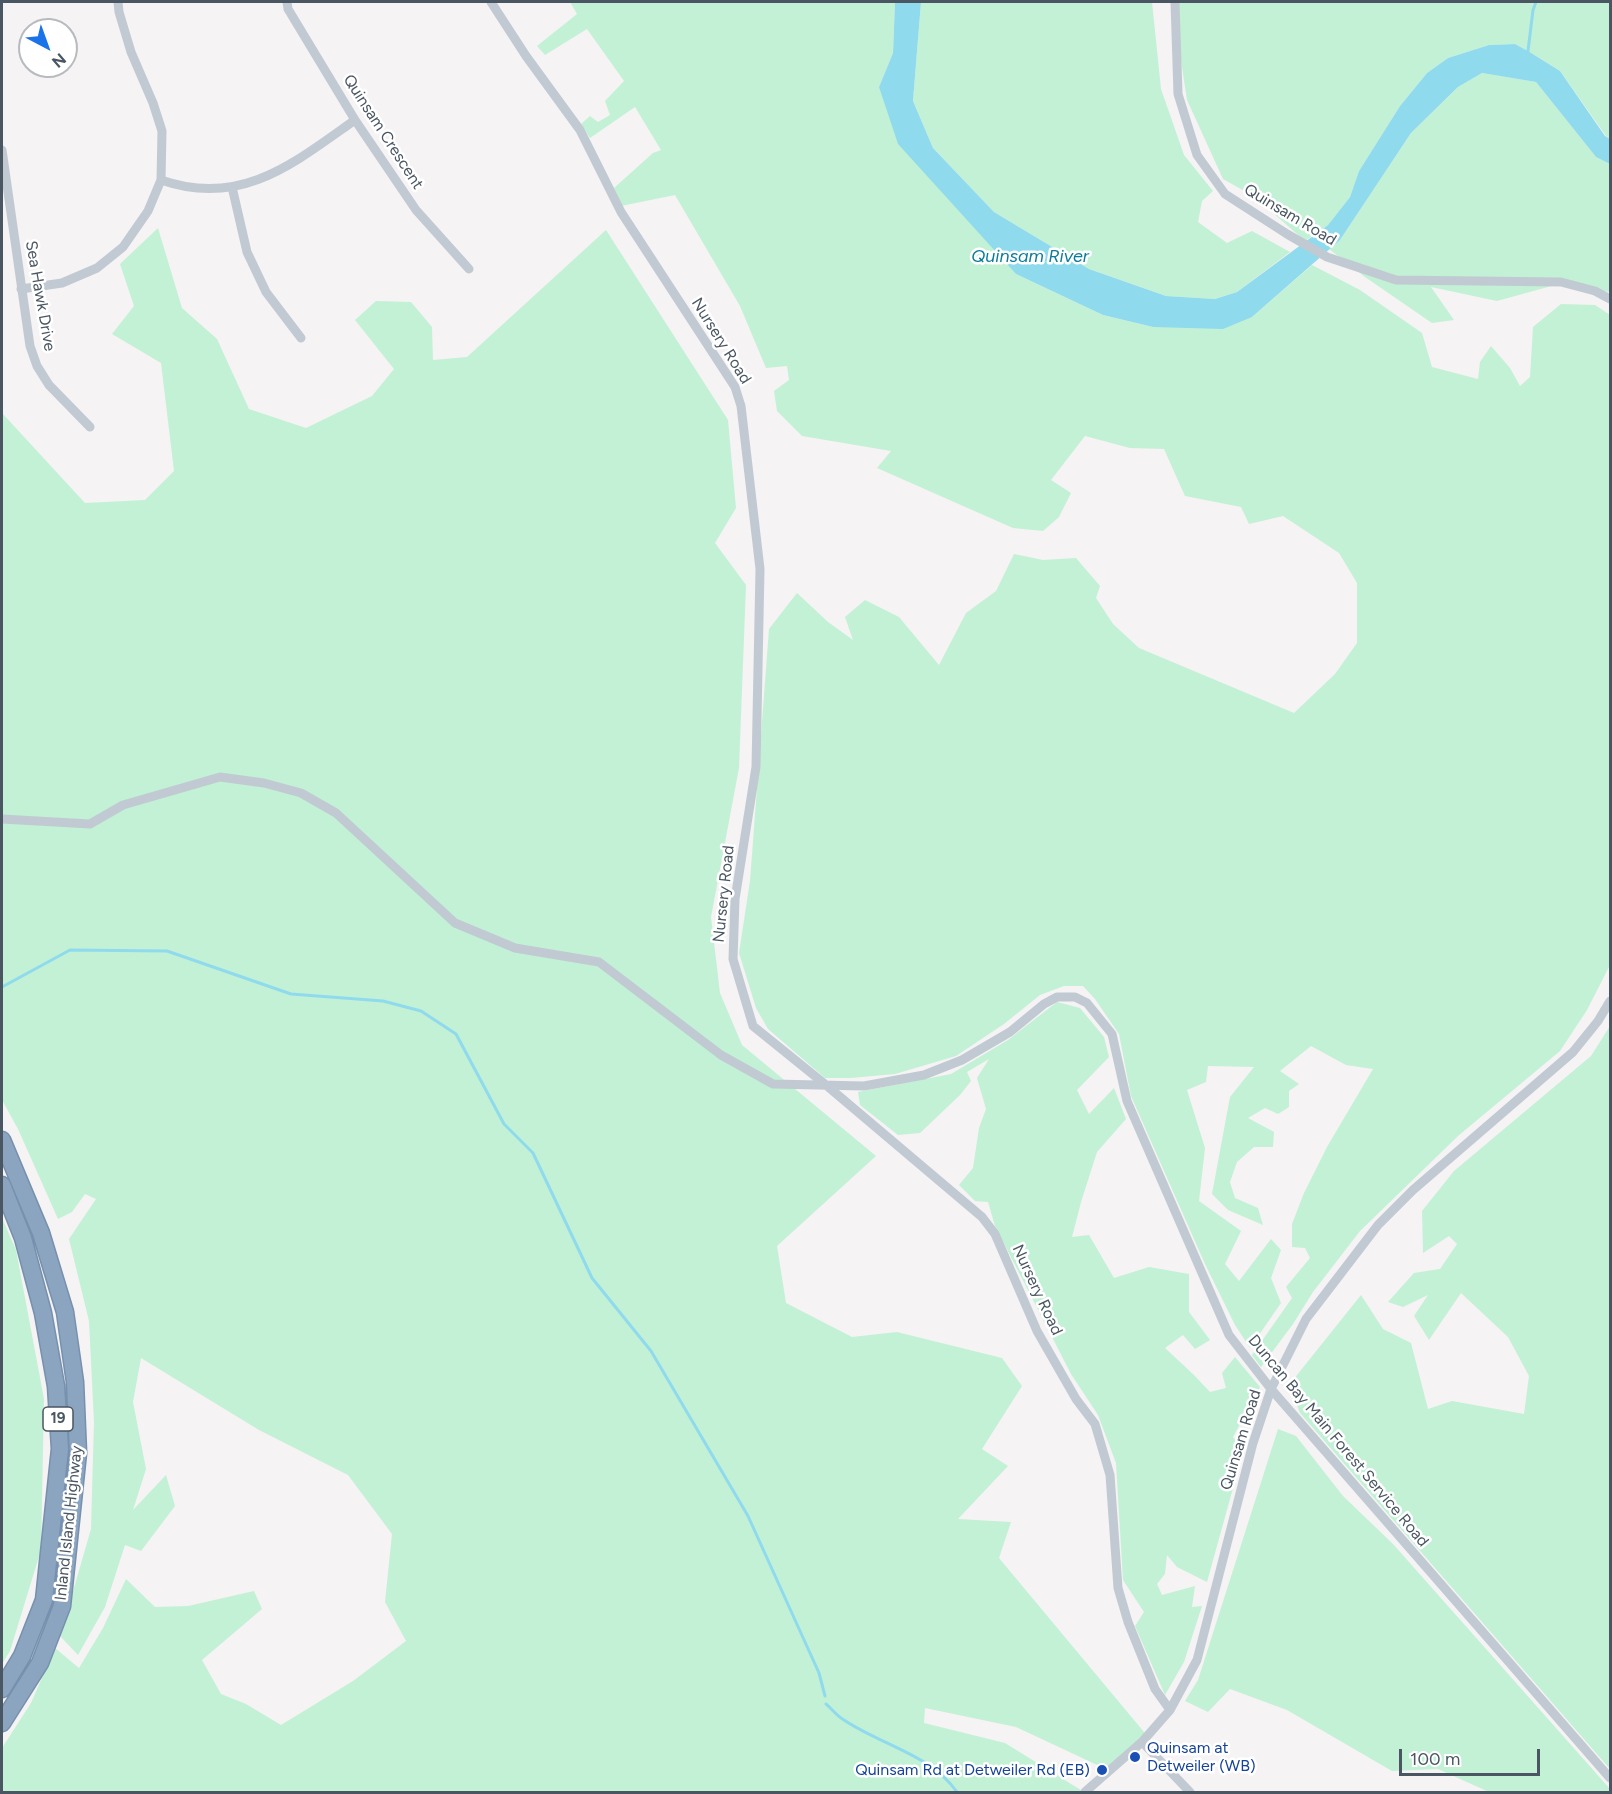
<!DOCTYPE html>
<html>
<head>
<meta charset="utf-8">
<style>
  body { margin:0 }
  #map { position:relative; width:1612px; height:1794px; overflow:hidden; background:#f5f3f3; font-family:Figtree,sans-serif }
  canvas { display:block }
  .frame { position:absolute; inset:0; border:3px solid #4a5661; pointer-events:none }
  .north { position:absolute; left:18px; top:18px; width:60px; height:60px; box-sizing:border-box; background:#fff; border:2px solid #b7bbc0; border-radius:50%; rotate:139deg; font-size:16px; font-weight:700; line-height:24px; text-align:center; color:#4a5661 }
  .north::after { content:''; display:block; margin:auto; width:21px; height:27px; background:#1a73e8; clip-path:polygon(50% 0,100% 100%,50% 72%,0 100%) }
  .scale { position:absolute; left:1399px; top:1749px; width:141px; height:27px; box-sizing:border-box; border:3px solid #4a5661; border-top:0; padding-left:8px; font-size:18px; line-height:21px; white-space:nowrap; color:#4a5661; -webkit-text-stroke:4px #fff; paint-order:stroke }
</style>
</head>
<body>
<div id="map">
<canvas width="1612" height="1794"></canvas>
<div class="frame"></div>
<div class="north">N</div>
<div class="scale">100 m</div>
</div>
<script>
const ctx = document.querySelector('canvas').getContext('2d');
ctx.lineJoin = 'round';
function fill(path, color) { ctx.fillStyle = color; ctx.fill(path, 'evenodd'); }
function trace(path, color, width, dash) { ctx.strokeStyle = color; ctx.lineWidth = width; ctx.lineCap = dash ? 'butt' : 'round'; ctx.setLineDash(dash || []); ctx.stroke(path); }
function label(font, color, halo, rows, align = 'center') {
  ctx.font = font + ' Figtree,sans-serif'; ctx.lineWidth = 5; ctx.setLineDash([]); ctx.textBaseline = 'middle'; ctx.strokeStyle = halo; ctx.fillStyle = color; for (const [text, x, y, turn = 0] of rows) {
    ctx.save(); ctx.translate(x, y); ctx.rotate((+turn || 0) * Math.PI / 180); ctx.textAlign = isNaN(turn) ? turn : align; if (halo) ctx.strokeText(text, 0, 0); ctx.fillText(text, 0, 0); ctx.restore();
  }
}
fill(new Path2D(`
  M570,2H895L893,53L879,87L1016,274L1103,315L1153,327L1252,317L1312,265L1360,290L1422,333L1432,367L1478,379L1480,362L1491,346L1510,368L1520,386L1530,377L1533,327L1561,304L1595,305L1610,315V965L1587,1010L1560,1051L1458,1136L1360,1231L1313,1292L1293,1324L1261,1367L1252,1355L1292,1298L1286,1287L1310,1258L1305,1248L1292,1247V1224L1304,1193L1327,1147L1373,1069L1346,1065L1311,1046L1280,1071L1299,1084L1289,1091V1107L1278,1114L1265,1108L1248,1118L1274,1132L1273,1147H1254L1237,1162L1230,1182L1235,1198L1258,1208L1263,1225L1228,1210L1212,1194L1230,1097L1254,1067L1208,1066L1206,1082L1187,1090L1205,1148L1199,1201L1241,1231L1225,1264L1239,1281L1271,1239L1281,1250L1271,1278L1281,1303L1250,1348L1235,1325L1205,1264L1131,1096L1119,1034L1095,999L1083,986H1064L1040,995L1004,1024L956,1056L895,1074L851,1078H825L768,1029L756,1008L739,953L750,881L769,629L797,593L828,622L853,640L845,617L865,600L899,617L939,665L966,613L996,591L1014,554L1043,560L1076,558L1100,586L1096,598L1113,624L1139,648L1294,713L1335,674L1357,643V583L1339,553L1283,516L1249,524L1241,507L1185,496L1164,449L1130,448L1085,436L1051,480L1071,493L1059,517L1043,531L1013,528L877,468L891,451L802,436L777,411L774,391L789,380L787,366L766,368L740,306L675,195L621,206L614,188L653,153L661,150L635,107L590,138L581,124L590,116L598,122L610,115L605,101L624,81L587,29L545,55L537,46L577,14Z
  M921,2H1152L1161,89L1184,155L1213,191L1202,201L1198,222L1227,243L1252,231L1290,252L1237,292L1215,299L1166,296L1089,269L994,212L933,148L913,101Z
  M1176,2H1610V139L1606,136L1560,71L1528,51L1515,44L1489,45L1448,58L1427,73L1400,106L1359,171L1350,197L1328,225L1305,241L1255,197L1223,179L1187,100L1174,15Z
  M1482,73L1536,82L1596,157L1610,164V292L1555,285L1497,301L1431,287L1454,320L1432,323L1365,277L1329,249L1340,240L1411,133L1458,87Z
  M158,228L182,308L217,339L249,409L306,428L372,396L394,369L355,320L376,301L411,302L432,327L433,360L467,357L606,230L728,420L736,508L715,543L746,585L739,768L711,917L720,993L742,1045L876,1156L777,1246L786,1303L852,1337L897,1332L1002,1358L1022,1386L982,1449L1008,1466L958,1519L1011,1522L999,1558L1149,1738L1110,1771L1016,1727L925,1708L924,1723L1005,1743L1084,1792H2V1748L31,1703L55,1648L79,1668L103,1628L126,1579L155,1607L188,1606L254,1591L262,1609L202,1660L221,1694L246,1704L281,1725L353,1681L406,1641L385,1602L392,1534L348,1475L259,1430L141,1358L133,1402L146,1469L133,1510L166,1475L175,1506L141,1551L125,1545L105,1607L78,1655L60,1636L91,1529L94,1422L89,1321L69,1239L96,1199L85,1194L72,1212L58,1219L18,1129L2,1100V413L85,503L145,500L174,471L161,363L112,334L134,306L120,264Z
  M1057,1002L1080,1008L1104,1037L1109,1057L1077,1090L1089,1114L1114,1088L1126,1119L1097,1152L1081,1202L1072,1237L1089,1235L1114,1278L1149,1267L1189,1274V1312L1210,1340L1195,1349L1183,1335L1165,1348L1194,1375L1210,1392L1226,1388L1222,1373L1235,1357L1260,1387L1233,1437L1243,1452L1207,1582L1177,1567L1167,1555L1165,1574L1157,1584L1162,1595L1195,1586L1192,1607L1202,1606L1184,1662L1165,1695L1135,1626L1144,1612L1123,1580L1116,1463L1098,1415L1071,1374L995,1226L988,1202L975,1201L959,1185L973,1168L979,1128L986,1109L977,1078L989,1059L967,1072L971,1081L960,1095L920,1133L898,1135L860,1105L858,1092L951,1074L1008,1040Z
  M1610,1026V1769L1300,1413L1289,1385L1361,1295L1383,1329L1411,1343L1428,1409L1452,1401L1524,1414L1529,1376L1508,1337L1461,1293L1429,1340L1414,1316L1428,1295L1403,1307L1388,1302L1414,1273L1440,1269L1457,1244L1449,1236L1423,1253L1422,1211L1454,1171L1591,1056Z
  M2,1218L16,1250L44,1399L41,1550L10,1651L2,1664Z
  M1278,1429L1296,1436L1343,1496L1393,1544L1610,1789V1792H1489L1438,1769L1392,1771L1287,1710L1230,1689L1208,1712L1185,1701L1198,1680Z`), '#c3f1d5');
fill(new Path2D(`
  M895,2H921L913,101L933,148L994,212L1089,269L1166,296L1215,299L1237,292L1328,225L1350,197L1359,171L1400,106L1427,73L1448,58L1489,45L1515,44L1528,51L1560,71L1605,136L1610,139V164L1596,157L1536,82L1482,73L1458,87L1411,133L1340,240L1252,317L1223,329L1153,327L1103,315L1016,274L898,144L879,87L893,53Z`), '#90daee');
trace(new Path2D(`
  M1528,51L1533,10L1536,2
  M2,987L70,950L167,951L291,994L383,1001L421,1011L456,1034L504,1124L533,1153L592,1278L651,1351L748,1516L819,1673L825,1696
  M826,1704C832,1709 837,1716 844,1720C881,1745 930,1754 957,1792`), '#90daee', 3);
const highway = new Path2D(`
  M2,1140L41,1233L65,1312L75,1382L78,1453L62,1606L40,1663L2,1723
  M2,1185L23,1238L43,1313L56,1386L60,1449L44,1600L22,1656L2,1689`);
trace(highway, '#7690ad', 19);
trace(new Path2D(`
  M287,2L288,9L355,120L416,210L469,269
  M491,2L526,56L580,130L621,212L735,387L741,406L760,569L756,767L735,899L733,959L753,1026L826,1085L982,1217L995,1234L1037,1331L1076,1399L1095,1424L1110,1475L1118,1588L1128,1622L1155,1689L1170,1710
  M1175,2L1178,94L1197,155L1225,194L1287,234L1327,257L1396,280L1561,282L1595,291L1610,299
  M2,150L30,346L37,366L49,385L90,427
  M161,180C241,208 294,163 355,120
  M232,187L247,252L266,292L301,338
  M21,289L62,283L97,268L123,247L148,211L161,180L162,131L153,103L131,52L119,12L118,2
  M2,819L90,824L123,805L220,777L264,783L301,793L336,813L455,923L515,948L599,962L721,1055L773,1084L864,1086L924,1075L962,1060L1010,1032L1044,1004L1057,997H1075L1087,1003L1112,1034L1127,1101L1229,1335L1271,1389L1610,1778
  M1142,1742L1190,1792
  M1085,1792L1142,1742L1170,1710L1197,1660L1253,1443L1271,1389L1306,1319L1378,1225L1413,1190L1573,1052L1598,1021L1610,1001`), '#c1cad2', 9);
trace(highway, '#8ba5c1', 16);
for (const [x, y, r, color] of [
  [1135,1757,6,"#1a4fb4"],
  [1102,1770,6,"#1a4fb4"]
]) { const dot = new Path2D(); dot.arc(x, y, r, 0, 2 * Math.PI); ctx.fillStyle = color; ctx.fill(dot); trace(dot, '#fff', 2); }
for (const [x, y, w] of [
  [58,1419,30]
]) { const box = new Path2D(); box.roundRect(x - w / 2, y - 12, w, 24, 4.5); ctx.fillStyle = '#fff'; ctx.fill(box); trace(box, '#4a5661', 1.5); }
label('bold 15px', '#4a5661', null, [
  ["19",58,1419]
]);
label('16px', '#4a5661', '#fff', [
  ["Quinsam Crescent",383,132,57],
  ["Quinsam Road",1290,215,31],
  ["Sea Hawk Drive",40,296,80],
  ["Nursery Road",721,341,58],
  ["Nursery Road",724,894,-84],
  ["Nursery Road",1037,1290,65],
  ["Quinsam Road",1241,1440,-73],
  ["Duncan Bay Main Forest Service Road",1338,1441,50],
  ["Inland Island Highway",69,1523,-84]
]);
label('16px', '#164399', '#fff', [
  ["Quinsam at",1147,1748],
  ["Detweiler (WB)",1147,1766],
  ["Quinsam Rd at Detweiler Rd (EB)",1090,1770,"right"]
], 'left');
label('italic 18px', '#0c7c9b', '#fff', [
  ["Quinsam River",1030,257]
]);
</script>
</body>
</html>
